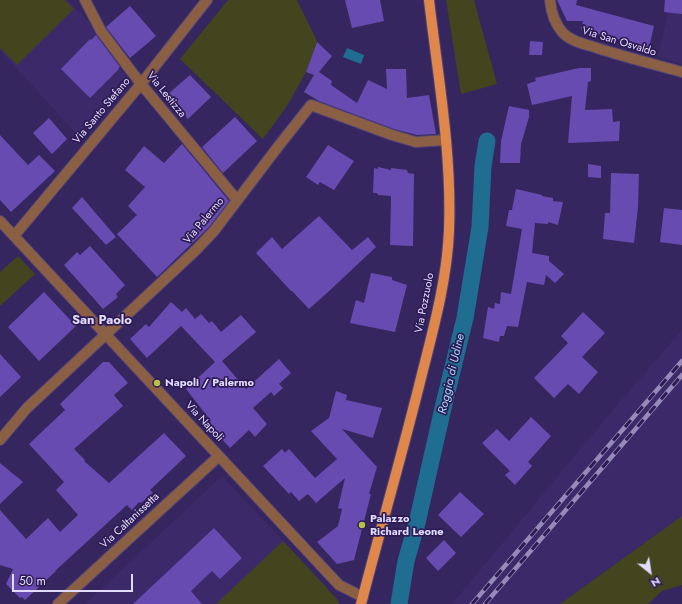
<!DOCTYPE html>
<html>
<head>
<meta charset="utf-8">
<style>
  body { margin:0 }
  #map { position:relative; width:682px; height:604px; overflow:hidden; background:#36265f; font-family:Jost,sans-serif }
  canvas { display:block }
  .north { position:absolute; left:630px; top:552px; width:40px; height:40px; -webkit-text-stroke:3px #2d1b54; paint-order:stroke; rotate:150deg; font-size:11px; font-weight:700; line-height:16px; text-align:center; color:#e1dbff }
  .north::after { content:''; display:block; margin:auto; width:14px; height:18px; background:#e1dbff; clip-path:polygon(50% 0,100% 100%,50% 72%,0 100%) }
  .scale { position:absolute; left:12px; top:574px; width:121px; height:18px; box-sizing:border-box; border:2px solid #e1dbff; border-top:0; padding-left:5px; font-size:12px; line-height:14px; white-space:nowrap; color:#e1dbff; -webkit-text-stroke:3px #2d1b54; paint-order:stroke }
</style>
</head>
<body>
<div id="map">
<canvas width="682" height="604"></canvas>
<div class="north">N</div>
<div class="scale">50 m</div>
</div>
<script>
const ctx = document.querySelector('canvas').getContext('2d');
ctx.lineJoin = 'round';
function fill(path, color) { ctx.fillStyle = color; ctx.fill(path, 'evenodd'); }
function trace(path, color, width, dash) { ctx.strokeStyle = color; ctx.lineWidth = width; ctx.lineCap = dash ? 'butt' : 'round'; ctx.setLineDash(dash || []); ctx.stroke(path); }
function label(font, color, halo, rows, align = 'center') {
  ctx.font = font + ' Jost,sans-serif'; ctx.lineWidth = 3.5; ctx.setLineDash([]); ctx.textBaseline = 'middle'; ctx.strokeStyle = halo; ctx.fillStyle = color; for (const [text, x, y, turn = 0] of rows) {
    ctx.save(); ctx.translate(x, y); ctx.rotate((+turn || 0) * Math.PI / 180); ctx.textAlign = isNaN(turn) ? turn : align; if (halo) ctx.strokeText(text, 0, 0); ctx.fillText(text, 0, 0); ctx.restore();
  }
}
fill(new Path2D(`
  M0,0H68L89,22L96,36L129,81L81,139L0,50Z
  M665,0H682V64L658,57L668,13L664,12Z
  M682,330V516L560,604H452L611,412Z
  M222,476L326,586L307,604H85Z`), '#3c296a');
fill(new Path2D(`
  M0,0H65L74,9L17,65L0,48Z
  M228,0H297L317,41L306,72L287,106L263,139L180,59Z
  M446,0H474L497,84L461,94Z
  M18,256L35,274L0,306V272Z
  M682,516V585L662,591L648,604H560Z
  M283,541L337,599L339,604H216Z`), '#42451d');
fill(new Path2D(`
  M347,48L364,55L361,64L343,57Z`), '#1f6e92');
trace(new Path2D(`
  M399,604L406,561L417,523L443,408L465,318L480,227L483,166L487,141`), '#1f6e92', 17);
fill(new Path2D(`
  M345,0H380L384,21L352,28Z
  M557,0H577L576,5L654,26L649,48L581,29L583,21H567Z
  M665,0H682V14L664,12Z
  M130,6L156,36L130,58L106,27Z
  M96,35L120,67L118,68L119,69L90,98L61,69L90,39L91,40Z
  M530,41L543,42L542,55H529Z
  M317,42L332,56L319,72L332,81L331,85L357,103L368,80L387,89L386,69H406L407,98L429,95L436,134L417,135L394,129L319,101L304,92L314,75L306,72Z
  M579,68H591V81L588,82L585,110L612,109L613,122L620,121L619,141L568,143L572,96L532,105L527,84L536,81L535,78Z
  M190,75L211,97L188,119L167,95Z
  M509,106L529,110V117L521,144L520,163H500L501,141Z
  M235,117L257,141L223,173L202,147Z
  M49,118L67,139L52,154L33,133Z
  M0,135L28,165L39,155L55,171L11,212L0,200Z
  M182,144L229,201L209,227L157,277L117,234L137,215L128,206L145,187L125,170L144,146L164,163Z
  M328,145L354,161L334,190L320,182L318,185L306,177Z
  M588,164L601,166V178L588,177Z
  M378,167L391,170V168L407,170L408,173L414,174L413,246L390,245L391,196L378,195L377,193H373L374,168L378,169Z
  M611,173L639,174L638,207L634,243L603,239L605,213H610Z
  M516,189L542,195V196L553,198V201L563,202L558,225L548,222V224L535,223L532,253L549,256V261L564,274L555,283L546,275L544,285L527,282L518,327L507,326L504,336H500L499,342L483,338L488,307L494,309L495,303L500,304L501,292L511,294L522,229L506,226L509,210H512Z
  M82,197L116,237L106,245L72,208Z
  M664,208L682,210V245L660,242Z
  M319,216L352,250L368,237L376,247L327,293L309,309L292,291H291L256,253L272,237L282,249Z
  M90,246L125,285L116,294L118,297L103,309L64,265L77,252L80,255Z
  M371,273L392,277V280L407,285L395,332L350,323L356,300L364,303Z
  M44,292L76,326L39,361L8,327Z
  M171,302L182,312L186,308L195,319L201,314L209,323L212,321L221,332L241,315L256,332L222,361L246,389L279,359L291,373L279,384L283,388L274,396L271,392L253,408L267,424L255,437L249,430L230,448L208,424L211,421L186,389L215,362L181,326L147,358L130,339L146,324L149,327Z
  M583,312L605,333L582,357L598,372L579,394L568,384L554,398L534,378L568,343L561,336Z
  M0,354L21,377L0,397Z
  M103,362H109L128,383L114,395L123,406L74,449L85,460L84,461L109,483L164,433L186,456L150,490L153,493L141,503L139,502L132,510L127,505L55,571H56L25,600L22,597L20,598L6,584L13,569L0,565V510L26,539L48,518L60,532L78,515L56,490L64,482L29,444L65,410L60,404Z
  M336,391L347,395L346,400L382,408L373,438L342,429L377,467L369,494H371L354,560L337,564L317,542L338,526L342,509L338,508L345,478L316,503L308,494L299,501L291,492L289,494L263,466L282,449L285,453L289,449L315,478L337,459L311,431L329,418Z
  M531,417L551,436L528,462L532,466L515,485L505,475L510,471L482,443L497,429L509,441Z
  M0,463L23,482L0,504Z
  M460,492L484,514L461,537L438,515Z
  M214,528L242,558L220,579L212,571L191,591L202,604H133Z
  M444,540L456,553L438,571L426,558Z`), '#684bb0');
const street = new Path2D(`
  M85,0L101,31L141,84L237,200
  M550,0C551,12 555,24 563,33C572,42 585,44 597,48C625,57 653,64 682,72
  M0,221L339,585L363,597
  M14,236L141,84L207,0
  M0,440L27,408L196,250L214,231L277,148L311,105L392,135L416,142L446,140
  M58,604L219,456`);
const primary = new Path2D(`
  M361,604C381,527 403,451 422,374C434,327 447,279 449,231C452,153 438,77 429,0`);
trace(street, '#514379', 12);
trace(primary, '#514379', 12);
trace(street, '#8b5f44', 10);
trace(primary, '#e0884c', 10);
const rail = new Path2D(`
  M472,604L682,361
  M485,604L682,375`);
trace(rail, '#958ab8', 4.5);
trace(rail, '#2d1b54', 3, [9]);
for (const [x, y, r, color] of [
  [157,383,4,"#b7c147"],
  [362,525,4,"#b7c147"]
]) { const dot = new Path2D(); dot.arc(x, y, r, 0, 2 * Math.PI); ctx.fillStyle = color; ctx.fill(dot); trace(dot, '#2d1b54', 1.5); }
label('11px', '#e1dbff', '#2d1b54', [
  ["Via San Osvaldo",619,42,17],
  ["Via Lestizza",166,95,51],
  ["Via Santo Stefano",102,111,-50],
  ["Via Palermo",204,221,-50],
  ["Via Pozzuolo",425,303,-79],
  ["Via Napoli",204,422,47],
  ["Via Caltanissetta",130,521,-43]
]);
label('bold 11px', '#e1dbff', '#2d1b54', [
  ["Napoli / Palermo",165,383],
  ["Palazzo",370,519],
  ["Richard Leone",370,532]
], 'left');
label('italic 12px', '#a0d9fa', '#2d1b54', [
  ["Roggia di Udine",452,374,-77]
]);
label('bold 13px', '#e1dbff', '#2d1b54', [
  ["San Paolo",102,321]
]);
</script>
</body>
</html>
